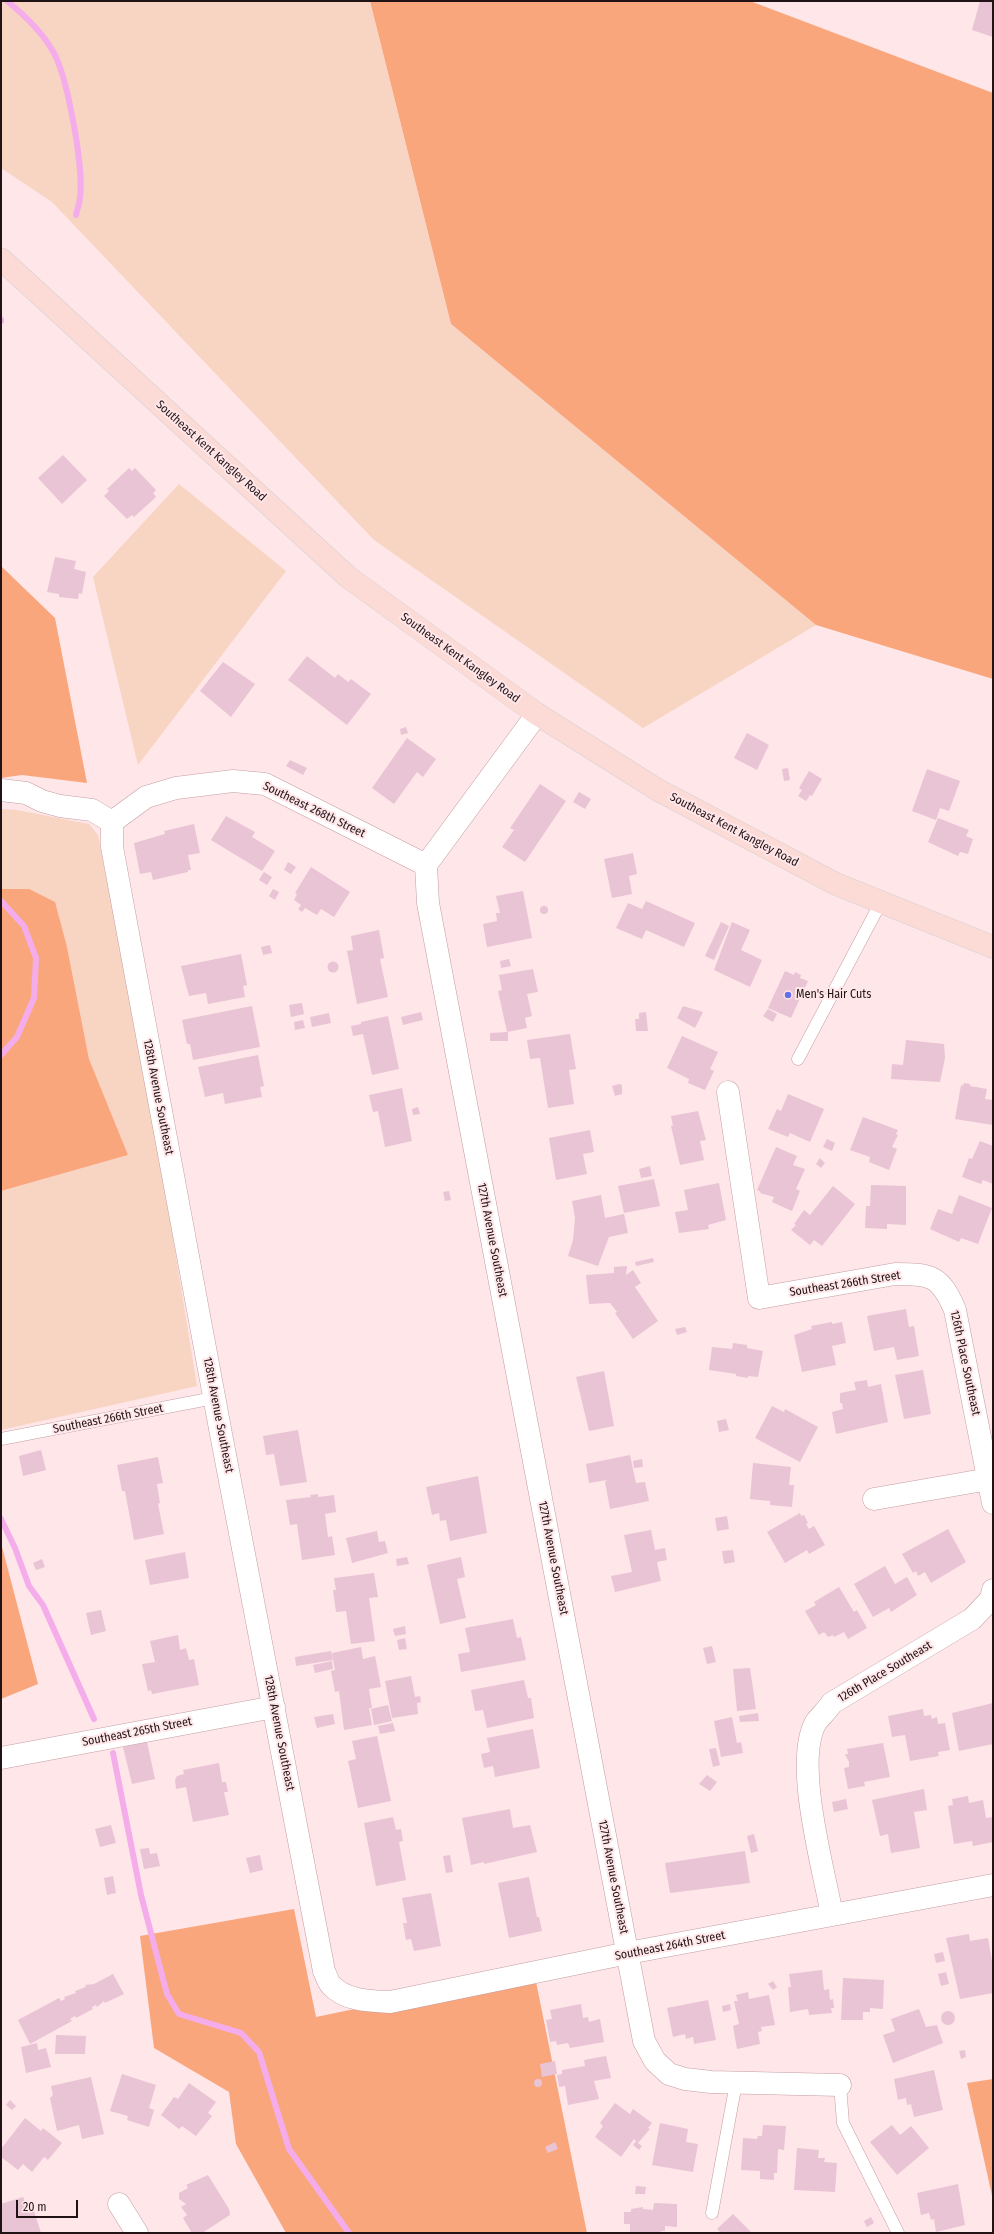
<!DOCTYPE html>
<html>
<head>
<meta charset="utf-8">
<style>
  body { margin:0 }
  #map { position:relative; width:994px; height:2234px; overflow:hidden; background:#ffe6e9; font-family:"Fira Sans Condensed",sans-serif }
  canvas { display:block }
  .frame { position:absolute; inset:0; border:2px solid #211315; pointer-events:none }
  .scale { position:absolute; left:16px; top:2200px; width:62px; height:18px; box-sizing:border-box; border:2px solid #211315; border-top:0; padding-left:5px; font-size:12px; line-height:14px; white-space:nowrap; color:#211315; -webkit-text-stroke:3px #ffe6e9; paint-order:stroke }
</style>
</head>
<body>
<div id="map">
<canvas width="994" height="2234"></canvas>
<div class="frame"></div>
<div class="scale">20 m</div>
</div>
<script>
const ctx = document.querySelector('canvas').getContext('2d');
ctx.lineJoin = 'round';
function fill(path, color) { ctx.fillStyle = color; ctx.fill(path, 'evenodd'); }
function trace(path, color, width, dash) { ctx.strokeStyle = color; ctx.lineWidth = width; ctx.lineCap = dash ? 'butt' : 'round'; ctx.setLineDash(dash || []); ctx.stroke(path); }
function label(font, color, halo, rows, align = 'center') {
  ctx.font = font + ' "Fira Sans Condensed",sans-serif'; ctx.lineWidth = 4; ctx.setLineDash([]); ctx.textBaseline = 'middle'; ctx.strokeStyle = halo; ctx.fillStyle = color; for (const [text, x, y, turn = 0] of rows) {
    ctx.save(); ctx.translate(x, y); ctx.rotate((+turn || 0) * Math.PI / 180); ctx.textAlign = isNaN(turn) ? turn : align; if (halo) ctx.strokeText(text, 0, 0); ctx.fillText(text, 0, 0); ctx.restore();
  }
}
fill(new Path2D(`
  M1,1H370L451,324L816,625L643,728L374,540L52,202L1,168Z
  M179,484L286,571L138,765L93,577Z
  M1,809L17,810L89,824L98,835L158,1146L197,1386L1,1430V1191L128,1155L89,1059L67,947L1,889Z`), '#f8d4c3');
fill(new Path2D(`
  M370,1H750L993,93V679L816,625L451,324Z
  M1,566L55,618L87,783L22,775L1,778Z
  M1,889H29L55,902L67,947L89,1059L128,1155L1,1191Z
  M1,1543L38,1684L1,1699Z
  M294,1909L316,2017L534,1972L587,2233H286L236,2144L229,2092L154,2048L140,1936Z
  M993,2079V2200L967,2083Z`), '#f9a67d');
trace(new Path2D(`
  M7,1C23,14 40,30 51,48C67,71 84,168 80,197C80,203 77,209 76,215
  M1,321V320
  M1,901L24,926L36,958L34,998L17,1037L1,1055
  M1,1519L15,1548L29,1586L43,1605L94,1719
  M113,1753L141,1895L167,1994L179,2014L241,2033L259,2052L289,2149L349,2233`), '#f4adea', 6);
fill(new Path2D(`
  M980,1H993V37L972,30Z
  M63,455L87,480L62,504L38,478Z
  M129,468L132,471L135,468L156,490L153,493L156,497L134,517L132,515L127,519L104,496L109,491L107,489Z
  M55,557L76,561L74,569L86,572L82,594L79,593L78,599L59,597V594L47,592Z
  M307,656L335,678L338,674L348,682L351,679L371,694L347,725L288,680Z
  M223,662L255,684L231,717L200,691Z
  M406,727L408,733L401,735L400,729Z
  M747,733L769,745L757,770L734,758Z
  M407,738L436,759L423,777L417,772L394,804L372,788Z
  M290,760L307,768L303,775L286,766Z
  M788,768L790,780L784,781L782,769Z
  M927,769L960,781L949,811L940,808L936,820L912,811Z
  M809,771L822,779L812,796L810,795L806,801L798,796L802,790L799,788Z
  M540,784L566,801L525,862L502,847L514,830L510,828Z
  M579,792L591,799L585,809L573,802Z
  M226,816L255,832L252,837L275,851L262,871L211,840Z
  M938,818L969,830L966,836L973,839L968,854L960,852L958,856L928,842Z
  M194,824L200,853L188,855L191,870H188V872L153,880L151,872L140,874L134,843L165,834L164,831Z
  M633,853L637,874L629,876L632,894L612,898L604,859Z
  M288,862L296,867L291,874L284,870Z
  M311,867L350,892L334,917L321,909L317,915L305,908L302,912L298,909L301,905L294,900L297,894L295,893Z
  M264,872L272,877L267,885L259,880Z
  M273,889L279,892L275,900L269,896Z
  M523,891L532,938L487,947L483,924L497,921L496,913H500L496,896Z
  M646,901L695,923L684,947L646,930L642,939L616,928L628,903L642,909Z
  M540 910a4 4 0 1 1 8 0a4 4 0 1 1-8 0Z
  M721,922L729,926L714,960L705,956Z
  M732,922L750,930L741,950L762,960L750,987L714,970Z
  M379,930L384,958L380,959L388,997L357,1004L347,951L353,950L351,936Z
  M270,945L272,953L263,955L261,947Z
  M241,954L247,985L243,986L245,997L208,1004L206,993L189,996L181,966Z
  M509,959L511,966L501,968L500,961Z
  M327.5 967a5.5 5.5 0 1 1 11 0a5.5 5.5 0 1 1-11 0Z
  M533,969L538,992L527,994L532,1016L525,1018L527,1028L507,1032L498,991L502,990L499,975Z
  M785,971L794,975L795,972L801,975L800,978L808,981L791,1018L768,1008Z
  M302,1003L304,1014L291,1017L289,1005Z
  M252,1006L260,1047L193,1060L190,1044H187L182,1020Z
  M683,1006L703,1012L695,1028L677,1018Z
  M768,1009L777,1014L773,1022L763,1016Z
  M421,1012L423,1020L403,1025L401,1017Z
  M646,1012L648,1031H636L635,1019H639V1013Z
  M329,1013L331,1023L312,1027L310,1017Z
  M388,1016L399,1069L372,1075L363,1034L353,1036L351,1026L361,1024V1022Z
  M303,1020L305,1028L295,1030L294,1022Z
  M508,1032V1041H490V1033Z
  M570,1034L576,1069L569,1070L574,1104L548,1108L540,1058L530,1059L527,1040Z
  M682,1036L718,1052L710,1069L714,1071L705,1090L688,1083L689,1079L667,1068Z
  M906,1040L944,1044L945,1058L940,1082L891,1079L892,1064L903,1065Z
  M258,1055L264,1086L260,1087L262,1097L225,1104L223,1093L205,1097L198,1067Z
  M964,1083L970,1084V1086L987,1089L985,1099L993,1100V1125L955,1119L961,1085L963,1086Z
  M619,1084L622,1085V1094L615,1096L612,1086Z
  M402,1088L412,1141L385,1147L378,1111L373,1112L369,1095Z
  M788,1094L824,1109L810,1142L790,1133L788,1137L768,1129L777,1109L781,1111Z
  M418,1107L420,1114L413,1115L412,1109Z
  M698,1111L706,1140L700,1141L704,1160L680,1165L671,1126H673L671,1116Z
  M863,1117L898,1130L896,1134L898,1135L892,1147L897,1149L889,1170L869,1162L870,1157L850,1150Z
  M590,1130L594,1152L583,1154L587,1174L556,1180L549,1138Z
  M827,1139L835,1143L832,1151L823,1147Z
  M980,1141L993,1146V1184L983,1180L981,1184L962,1177L969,1158L972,1159Z
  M776,1147L797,1156L793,1165L805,1169L796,1189L800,1191L792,1211L772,1202L774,1197L760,1193L761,1192L757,1190Z
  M820,1158L825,1163L821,1168L816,1164Z
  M650,1166L652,1176L641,1178L639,1169Z
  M654,1179L660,1206L624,1213L618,1186Z
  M719,1183L726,1220L708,1225L709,1229L679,1233L675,1212L688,1210L684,1190Z
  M871,1185L906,1186V1225L887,1224V1229L865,1228L866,1206H870Z
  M833,1186L855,1204L822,1246L814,1240L810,1245L791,1230L796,1225L794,1224L804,1210L810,1215Z
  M449,1191L451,1200L445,1201L443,1192Z
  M601,1195L605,1218L624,1214L628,1233L609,1237L598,1266L568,1256L573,1240L575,1218L572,1201Z
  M959,1195L992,1208L978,1244L961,1238L959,1242L930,1229L938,1209L952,1214Z
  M653,1258L654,1262L636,1266L635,1262Z
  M627,1266L626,1275L633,1270L641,1283L635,1287L658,1321L633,1339L615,1313L617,1312L610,1303L589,1304L586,1275L614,1273V1267Z
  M906,1309L909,1327L914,1326L919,1356L897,1360L894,1347L874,1351L867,1316Z
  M832,1322V1324L842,1322L846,1343L832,1346L836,1365L802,1372L794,1335L812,1329L811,1326Z
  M685,1327L687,1332L677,1335L675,1329Z
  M733,1343L747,1345V1348L763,1351L758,1377L748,1376V1378L736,1376V1374L709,1370L712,1347L732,1349Z
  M923,1370L931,1414L904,1419L895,1375Z
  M604,1371L614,1426L589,1431L576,1377Z
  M867,1380L868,1387L881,1384L888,1422L836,1434L832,1412L843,1409L842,1403H840V1393L856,1390L854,1382Z
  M772,1406L784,1412L785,1409L818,1427L800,1462L755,1438Z
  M726,1419L729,1430L719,1432L717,1421Z
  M298,1430L307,1482L280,1486L274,1454L266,1455L263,1436Z
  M41,1450L46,1470L23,1476L19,1456Z
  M630,1455L636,1483L645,1482L649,1501L610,1509L605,1482L607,1480L589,1483L586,1464Z
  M158,1457L163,1483L157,1484L160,1503L158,1504L164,1534L134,1540L125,1491H122L117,1465Z
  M642,1459L643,1467L634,1468L633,1461Z
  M753,1463L791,1467L789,1485H794L792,1507L770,1505V1501L750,1499Z
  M478,1476L487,1533L450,1541L446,1520L440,1521L439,1513L432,1515L426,1487Z
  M318,1494V1497L334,1495L336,1512L325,1514L328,1537L332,1536L335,1555L302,1560L297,1524L290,1525L286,1500L311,1497L310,1495Z
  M800,1513L801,1516L804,1515L808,1523L806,1524L809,1529L814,1526L825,1545L809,1554L807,1550L785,1563L767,1532Z
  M727,1516L729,1529L717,1531L715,1518Z
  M948,1529L966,1562L931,1583L925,1572L918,1576L916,1571L913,1573L902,1554Z
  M651,1530L655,1550L665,1548L667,1560L657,1562L661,1581L615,1592L611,1576L632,1572L624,1535Z
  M377,1531L379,1542L385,1541L388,1553L352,1563L346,1538Z
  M733,1550L735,1562L724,1564L722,1551Z
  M185,1552L189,1578L150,1585L145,1560Z
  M407,1557L409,1564L397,1566L396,1559Z
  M461,1557L465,1577L457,1579L466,1618L440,1624L427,1565Z
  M42,1559L45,1567L36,1570L33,1563Z
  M885,1566L895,1584L907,1577L917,1595L891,1612L889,1608L873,1617L854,1584Z
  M374,1573L378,1597L369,1598L375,1641L351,1644L346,1611L336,1612L333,1590H336L334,1578Z
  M839,1587L854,1612L857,1610L867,1628L848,1639L844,1632L834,1637L833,1635L828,1637L824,1632L819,1635L805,1611L816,1605L814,1602Z
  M101,1610L106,1631L91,1635L86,1613Z
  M513,1619L517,1638L521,1637L526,1660L461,1672L458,1654L470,1652L465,1628Z
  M405,1626L406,1634L395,1636L393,1629Z
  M178,1635L180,1650L186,1648L189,1660L194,1659L199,1685L152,1694L151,1690L148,1691L142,1664L155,1662L150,1641Z
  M405,1638L407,1649L399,1650L397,1640Z
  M712,1646L716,1662L707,1664L703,1648Z
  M361,1647L363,1659L375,1656L381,1687L369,1689L372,1708H369L372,1725L344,1730L339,1691L335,1692L331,1671L335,1670L332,1653Z
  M331,1651L333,1660L296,1666L295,1657Z
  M332,1661L333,1669L315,1673L313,1665Z
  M750,1668L756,1709L737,1711L733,1669Z
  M411,1676L415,1697L420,1696L421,1702L417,1703L418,1714L392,1718L385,1681Z
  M524,1680L528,1698H531L534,1718L487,1728L483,1710L475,1711L471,1690Z
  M993,1703V1744L959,1751L952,1713Z
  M388,1705L392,1721L374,1725L371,1709Z
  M923,1709L924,1716L931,1715L932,1719L937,1717L938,1724L945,1723L950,1750L938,1752L939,1756L910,1761L905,1735L892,1737L888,1716Z
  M758,1713L759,1721L740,1722L739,1716Z
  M333,1714L335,1724L317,1728L314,1717Z
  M732,1717L737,1743L741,1742L743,1753L721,1757L714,1721Z
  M393,1723L395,1731L380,1734L378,1726Z
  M533,1729L540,1768L495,1777L493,1766L484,1768L481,1754L490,1752L487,1738Z
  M377,1736L391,1801L358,1808L348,1761L356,1759L352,1741Z
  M147,1742L155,1779L132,1784L123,1747Z
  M883,1743L890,1777L864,1782L865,1786L848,1789L844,1768L849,1767V1762L845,1754H848L847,1749Z
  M716,1748L720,1765L713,1767L709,1749Z
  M219,1763L222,1782H226L228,1792H224L229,1815L193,1822L186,1787L176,1789L175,1780L177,1776L184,1774L183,1770Z
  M707,1775L717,1782L710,1791L699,1784Z
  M924,1789L927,1810L914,1812L920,1848L891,1853L888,1834L880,1836L872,1800Z
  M968,1796L969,1803L983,1800L986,1818L993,1817V1842L973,1846L972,1841L954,1844L948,1806L953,1805L952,1799Z
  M846,1799L848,1809L834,1812L832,1802Z
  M510,1809L513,1828L530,1825L537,1852L484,1864V1862L471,1865L462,1818Z
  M393,1817L396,1830L401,1829L403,1841L399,1842L406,1880L376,1886L364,1823Z
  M111,1825L116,1843L100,1847L95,1829Z
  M754,1834L758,1851L751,1853L747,1836Z
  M149,1848L150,1854L157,1853L160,1866L144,1869L140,1849Z
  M745,1851L750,1883L670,1893L665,1863Z
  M260,1855L263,1870L250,1873L246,1858Z
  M450,1855L453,1872L446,1873L443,1856Z
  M113,1876L116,1893L107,1895L104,1878Z
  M529,1877L537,1917H539L542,1931L509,1938L498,1883Z
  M431,1893L441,1946L414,1951L411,1939L406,1940L403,1923H407L402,1898Z
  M969,1934L970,1941L988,1938L993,1967V1993L960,1999L946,1938Z
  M943,1952L945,1961L936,1963L934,1954Z
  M822,1970L824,1990L829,1989L830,2000L833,1999L834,2008H831L832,2013L809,2015L808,2009L790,2012L788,1987H791L789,1974Z
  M946,1972L949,1984L941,1986L938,1974Z
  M113,1974L124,1994L105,2003L104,2001L97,2007L96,2005L92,2007L93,2009L76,2018L75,2016L70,2019L72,2021L30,2044L18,2020L59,1998L61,2001L65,1999L64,1997L76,1993L75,1991L86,1987L85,1985L94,1984Z
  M843,1978L884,1980L883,2009L870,2008V2012H863V2020H841Z
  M773,1981L777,1987L773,1990L768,1984Z
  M748,1992L749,1999L769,1995L775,2025L761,2027L762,2031L758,2032L760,2044L737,2049L733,2026L739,2024L734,2001H738L736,1995Z
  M708,2000L716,2040L694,2044L693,2037L686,2039L685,2034L673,2037L667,2008Z
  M581,2004L583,2018L588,2017L589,2022L600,2019L604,2042L570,2048L568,2043L557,2045L556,2041L550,2042L546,2020L552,2019L550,2010Z
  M730,2004L731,2010L723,2012L722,2006Z
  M919,2009L926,2027L937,2025L943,2043L893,2063L883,2035L895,2031L891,2019Z
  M941 2018a7 7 0 1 1 14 0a7 7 0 1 1-14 0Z
  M56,2035L86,2036L85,2054H55Z
  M37,2043L38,2050L46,2048L51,2067L26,2073L21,2047Z
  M965,2050L966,2057L961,2059L959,2051Z
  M606,2056L611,2078L594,2081L599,2099L568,2105L565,2086L559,2087L557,2075L562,2074V2070L585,2066L584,2060Z
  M555,2061L557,2074L542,2077L540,2064Z
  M934,2070L943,2110L914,2117L911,2104L907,2105L906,2098L898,2100L894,2079Z
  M122,2074L156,2085L149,2108L154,2110L149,2127L127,2120L128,2116L110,2111Z
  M91,2077L104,2134L82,2139L79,2125L57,2131L50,2098L53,2095L51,2086Z
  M534 2083a4 4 0 1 1 8 0a4 4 0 1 1-8 0Z
  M189,2083L216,2102L208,2113L212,2116L196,2136L182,2126L179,2129L161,2115L174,2097L178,2099Z
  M10,2100L16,2106L12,2110L6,2105Z
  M615,2103L630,2114L633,2109L652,2123L648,2128L650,2129L638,2143L642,2146L639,2150L633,2145L636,2141L634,2139L621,2157L595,2137L603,2126L600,2123Z
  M25,2118L41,2131L43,2128L62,2143L48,2160L44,2157L32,2172L23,2164L18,2170L1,2157V2149Z
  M660,2123L688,2129L686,2142L698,2144L693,2172L652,2165Z
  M763,2125L786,2126L784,2150L778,2149L777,2173H774V2180L760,2179V2171L741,2170L743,2138L757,2139L758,2136H762Z
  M892,2125L900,2135L911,2126L929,2148L897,2175L870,2142Z
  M555,2142L558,2149L548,2153L545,2147Z
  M797,2148L819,2150L818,2158H825L824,2162L837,2163L835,2192L794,2190Z
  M208,2175L229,2209L230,2215L202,2233H192L183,2218L187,2215L181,2207L186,2204L179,2199V2193L188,2188L186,2185Z
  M958,2184L965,2225L936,2232L934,2219L931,2220L929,2213L921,2215L917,2193Z
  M636,2186L646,2187L645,2194H635Z
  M23,2197L29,2213L34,2211L41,2233H1V2204Z
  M654,2203L677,2204V2227L665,2226V2231H661L660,2233H630V2224H624V2212H631V2209L643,2207V2209L653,2210Z
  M733,2214L752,2233H721L717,2229Z
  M871,2217L874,2223L867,2227L864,2221Z`), '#e9c4d4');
const lane = new Path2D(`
  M798,1059L881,902
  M1,1439L214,1398
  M840,2085L843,2123L898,2233
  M712,2213L736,2083`);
const street = new Path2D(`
  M1,790L26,793L42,801L60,806L92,810L112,822L146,797L176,788L233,781L265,784L426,865
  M112,822V847L221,1434L324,1971C326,1975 328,1982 331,1985C345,2001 371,2001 390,2002L628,1953L993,1885
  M426,865L428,903L644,2041L655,2061L669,2074L685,2079L711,2082L840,2085
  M426,865L537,714
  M728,1092L759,1298L895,1274C931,1274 940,1275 955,1310L993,1503
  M874,1499L989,1479
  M1,1758L274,1707
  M832,1915C824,1870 793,1762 816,1722C821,1716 827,1710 832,1703L972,1619L991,1599L993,1590
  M119,2204L137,2233`);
const primary = new Path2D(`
  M1,259L348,577L537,714L658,790L836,884L993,947`);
trace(lane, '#c49da2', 13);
trace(street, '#c49da2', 23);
trace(primary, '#d3d0d0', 23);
trace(lane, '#fff', 12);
trace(street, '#fff', 22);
trace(primary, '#fcdbd6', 22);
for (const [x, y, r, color] of [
  [788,995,4,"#646fe8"]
]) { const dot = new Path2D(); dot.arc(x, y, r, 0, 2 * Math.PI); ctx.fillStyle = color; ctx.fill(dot); trace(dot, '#ffe6e9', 1.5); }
label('12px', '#211315', '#ffe6e9', [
  ["Southeast Kent Kangley Road",211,451,42],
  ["Southeast Kent Kangley Road",460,658,36],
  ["Southeast 268th Street",314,810,26],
  ["Southeast Kent Kangley Road",734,830,28],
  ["128th Avenue Southeast",158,1097,79],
  ["127th Avenue Southeast",492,1240,79],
  ["Southeast 266th Street",845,1284,-9],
  ["126th Place Southeast",965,1363,78],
  ["128th Avenue Southeast",218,1415,79],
  ["Southeast 266th Street",108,1419,-11],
  ["127th Avenue Southeast",553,1558,79],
  ["126th Place Southeast",885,1672,-31],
  ["Southeast 265th Street",137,1732,-11],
  ["128th Avenue Southeast",279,1733,79],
  ["127th Avenue Southeast",613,1877,79],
  ["Southeast 264th Street",670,1946,-11]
]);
label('12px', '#211315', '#ffe6e9', [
  ["Men's Hair Cuts",796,995]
], 'left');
</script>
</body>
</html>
